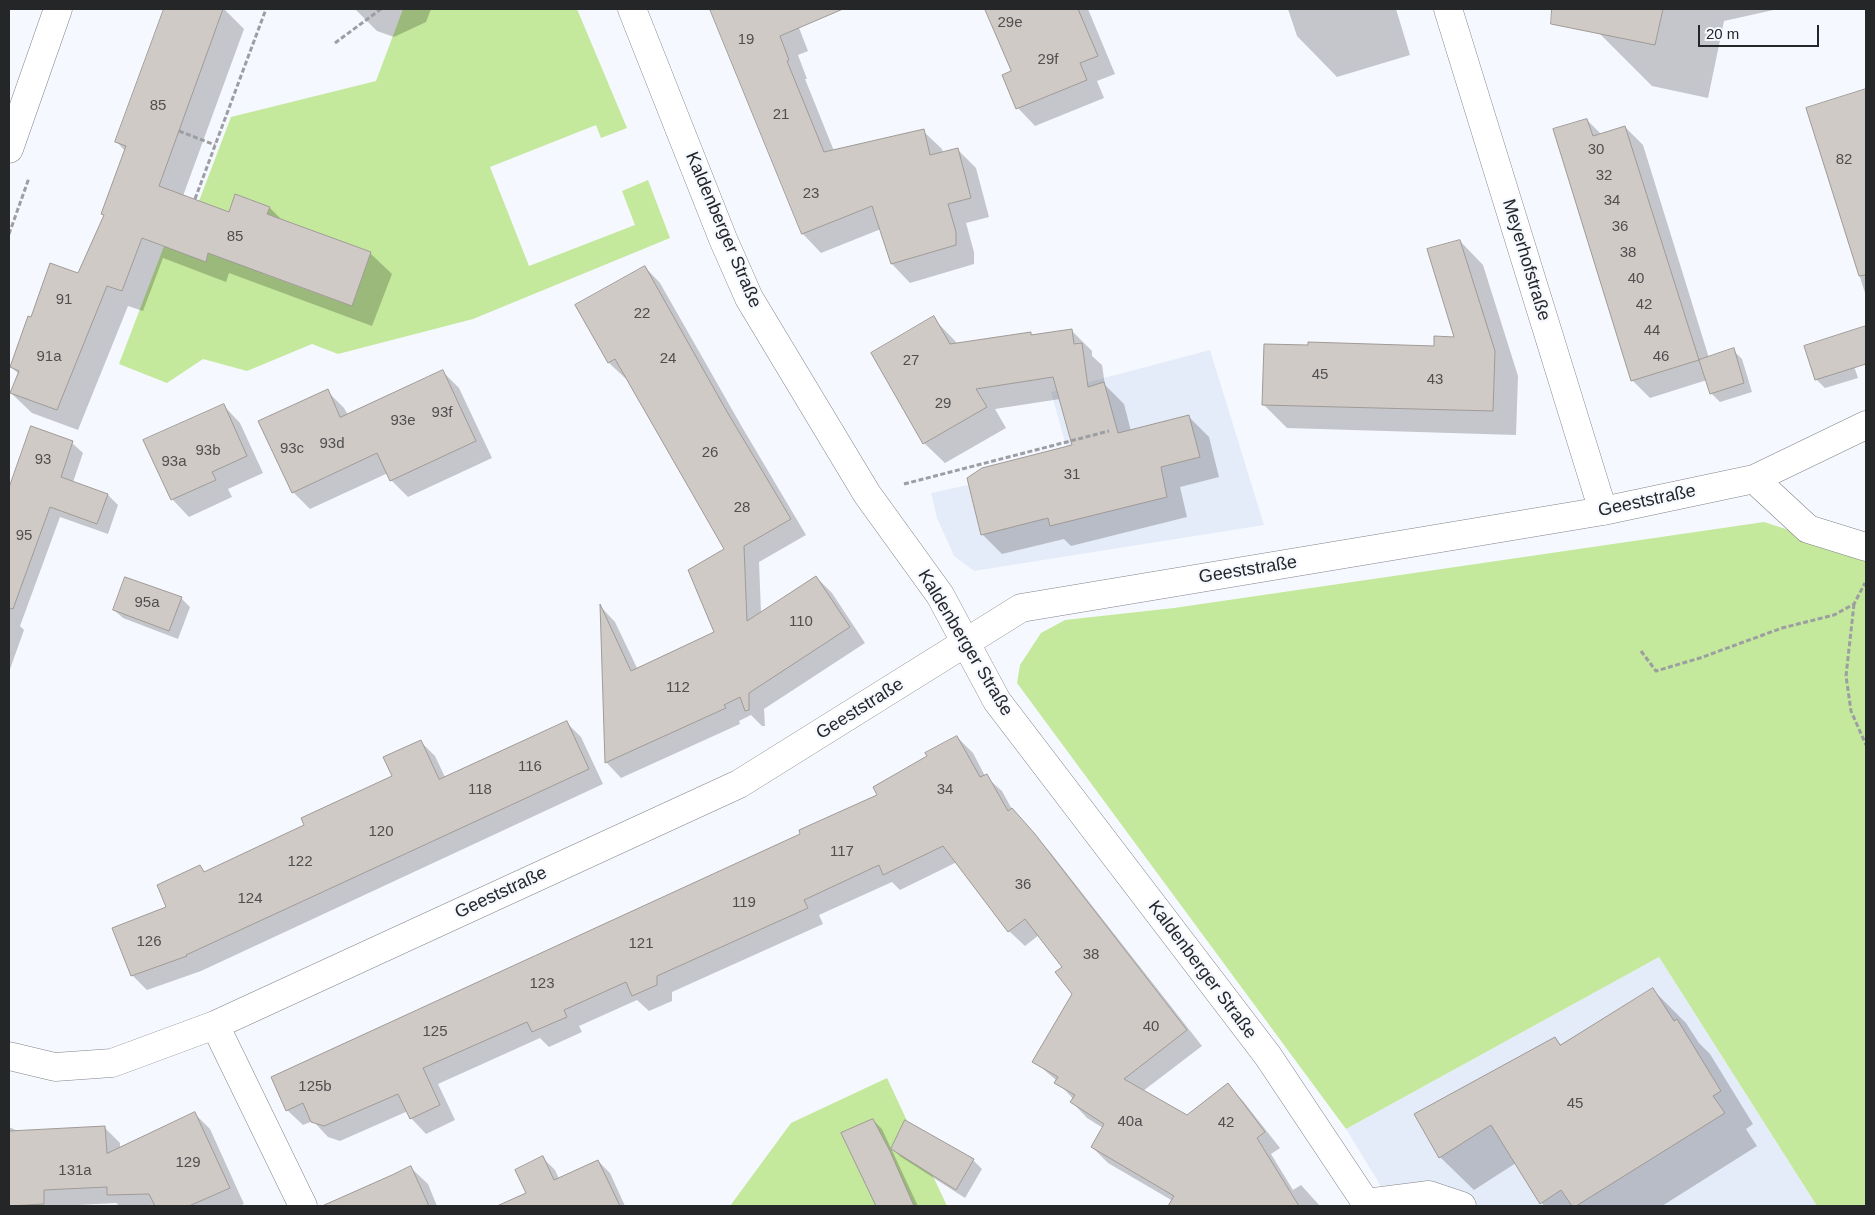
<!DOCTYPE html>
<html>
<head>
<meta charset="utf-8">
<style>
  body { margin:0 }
  #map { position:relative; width:1875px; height:1215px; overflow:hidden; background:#f5f8fe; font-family:Helvetica,sans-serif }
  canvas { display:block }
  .frame { position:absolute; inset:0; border:10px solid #252628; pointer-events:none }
  .scale { position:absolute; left:1698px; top:25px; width:121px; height:22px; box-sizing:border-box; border:2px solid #252628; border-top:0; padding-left:6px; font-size:15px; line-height:18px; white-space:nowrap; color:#252628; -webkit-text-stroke:4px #f5f8fe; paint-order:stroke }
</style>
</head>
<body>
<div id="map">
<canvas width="1875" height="1215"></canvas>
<div class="frame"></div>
<div class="scale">20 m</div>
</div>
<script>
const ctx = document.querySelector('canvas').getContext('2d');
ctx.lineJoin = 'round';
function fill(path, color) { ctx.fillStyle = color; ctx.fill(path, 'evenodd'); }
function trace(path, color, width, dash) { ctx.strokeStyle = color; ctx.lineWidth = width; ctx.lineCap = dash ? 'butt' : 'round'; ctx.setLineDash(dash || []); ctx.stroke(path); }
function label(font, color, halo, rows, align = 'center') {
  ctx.font = font + ' Helvetica,sans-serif'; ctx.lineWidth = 4.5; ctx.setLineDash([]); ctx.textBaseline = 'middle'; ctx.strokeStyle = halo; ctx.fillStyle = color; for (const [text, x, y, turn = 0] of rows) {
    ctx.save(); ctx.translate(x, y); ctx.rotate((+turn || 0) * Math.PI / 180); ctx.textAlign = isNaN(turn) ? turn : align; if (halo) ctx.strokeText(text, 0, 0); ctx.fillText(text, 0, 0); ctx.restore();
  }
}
fill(new Path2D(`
  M1210,350L1264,525L974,571L954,556L937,518L931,493L968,485L967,479L995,465L1066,446L1051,392Z
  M1659,957L1817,1206H1393L1346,1129Z`), '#e5ecf9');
fill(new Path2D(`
  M403,9H577L627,128L601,138L596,125L490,167L529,266L635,225L622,191L648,180L670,238L473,319L338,354L312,344L247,371L203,359L167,383L119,364L164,246L205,261L208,253L227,260L233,246L264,274L352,306L371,252L267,214L270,207L235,194L229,212L199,201L231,117L376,81Z
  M1764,522L1866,555V1206H1817L1659,957L1346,1129L1017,683L1020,665L1041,633L1065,620L1174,608Z
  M887,1078L947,1206H730L791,1123Z`), '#c4e89c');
fill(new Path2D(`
  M166,9H224L244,29L183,196L230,213L236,196L270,208L283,221L371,254L392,274L372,326L229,273L226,282L163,258L143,311L128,306L78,430L32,413L11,393L19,374L11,367L32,319L79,275L105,216L103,214L125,151L117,142Z
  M355,9H431L426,22L394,37L377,31Z
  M711,9H808L794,15L808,51L798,55L807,79H805L834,151L923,131L942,149L943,153L957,149L976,168L989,217L966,223L974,252V264L910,283L892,264L881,229L821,253L803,234Z
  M986,9H1088L1115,74L1097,81L1104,98L1035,126L1018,108L1004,75L1013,72Z
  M1288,9H1396L1410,55L1337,77L1297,36Z
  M1604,9H1778L1724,21L1708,98L1652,86L1599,33Z
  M1866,90V296L1807,109Z
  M1587,120L1601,134L1625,127L1643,145L1709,358L1733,350L1742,359L1752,392L1720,402L1711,393L1707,380L1650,398L1632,380Z
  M1460,241L1483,265L1518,376L1516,435L1287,428L1263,404L1435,347L1455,339Z
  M645,267L660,283L742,427L806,535L759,562L761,613L816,577L832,593L865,643L764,709L765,726H762L751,715L739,721L740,724L621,778L606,762L601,607L615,622L638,670L716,633L726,549L627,377L625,378L609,363L577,305Z
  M933,318L958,344L1030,334L1033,336L1071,330L1092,351V356L1102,365L1105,385L1124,404L1131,431L1189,417L1209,437L1219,477L1180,487L1187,517L1071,546L1064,539L1002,554L982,534L1073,446L1060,399L995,409L1006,428L945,463L924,443Z
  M1847,345L1858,378L1825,388L1816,379Z
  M442,371L459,388L492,458L408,497L391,480L388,473L310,509L293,492L327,391L344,408L348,415Z
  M224,406L240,423L263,473L228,489L232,497L189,517L173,500L145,441Z
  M32,428L72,443L83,453L73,482L108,495L118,505L108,534L60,517L20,626L24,630L9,672V493Z
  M181,598L190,607L178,639L123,618L114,610Z
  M566,722L581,737L603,784L201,971L147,990L132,975L168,907L200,867L206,873L306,825L394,776L420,741L435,756L445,777Z
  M957,737L973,753L985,776L1002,791L1013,811L1050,852L1202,1046L1143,1091L1187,1117L1228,1085L1243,1101L1280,1148L1271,1154L1293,1190L1301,1185L1320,1206H1175L1173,1201L1108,1163L1092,1147L1103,1128L1087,1118L1072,1102L1073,1099L1057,1081L1034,1061L1074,993L1063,967L1039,935L1025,946L1009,931L957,862L900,890L892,882L819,915L823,924L672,992V1001L649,1011L637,1000L579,1026L582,1032L549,1047L540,1038L438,1084L455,1120L426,1134L411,1118L408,1111L340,1141L328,1137L313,1121L303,1125L287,1110L879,795Z
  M1653,990L1686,1023L1699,1043L1710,1054L1753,1124L1746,1129L1757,1146L1662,1206H1544L1516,1163L1474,1190L1440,1157L1416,1114L1555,1038L1562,1046Z
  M194,1113L210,1129L244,1204L239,1206H120L116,1203L59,1206H11L9,1204V1127L20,1132L104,1127L120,1143V1148Z
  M873,1120L882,1129L918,1206H877L843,1134Z
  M892,1148L973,1160L982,1169L965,1198L901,1157Z
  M543,1158L555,1170L559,1179L598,1161L610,1173L625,1206H533L517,1170Z
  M411,1168L428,1184L437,1206H351L347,1196Z`), '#0003');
const building = new Path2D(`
  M164,9H223L159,186L229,212L235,194L270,207L267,214L371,252L352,306L208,253L206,262L142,238L122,291L107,286L57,410L10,393L19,371L10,367L28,316L31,317L50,263L78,273L104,215L101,214L126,146L115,142Z
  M710,9H843L780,36L789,60L787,61L824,152L924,129L930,155L958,148L971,198L948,204L956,232V245L891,264L872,206L802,234Z
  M985,9H1078L1098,56L1080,63L1087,80L1016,109L1002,75L1011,71Z
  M1552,9H1663L1655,45L1551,24Z
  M1866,89V275L1859,276L1806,108Z
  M1587,119L1593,136L1625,126L1699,360L1631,381L1553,129Z
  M1460,240L1495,351L1493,411L1262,405L1264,344L1308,345V342L1434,346V336L1454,337L1427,249Z
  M645,266L726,410L791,519L744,546L747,621L816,576L850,627L749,693V710L745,711L740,697L724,705L726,708L605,763L600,604L631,671L714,632L688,570L724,549L615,359L608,363L575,305Z
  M934,316L950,344L1031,332V335L1072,329L1074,344L1082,343L1088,387L1104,382L1118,433L1189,415L1200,457L1161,467L1167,497L1050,526L1048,518L981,535L967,478L982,468L1072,445L1053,377L976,389L987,407L923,444L871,353Z
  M1866,326V364L1815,380L1804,346Z
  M1734,348L1744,383L1710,394L1699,360Z
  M443,370L476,441L390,481L377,453L292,493L258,421L328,389L340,417Z
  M224,404L247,456L212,472L216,480L171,500L143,440Z
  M31,426L73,441L61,477L108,494L97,524L50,507L13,609L9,608V488Z
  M125,577L182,597L169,631L113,610Z
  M567,721L589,769L186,955L187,956L131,976L112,928L166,907L157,885L200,865L204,872L304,825L301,818L392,776L383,757L421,740L439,779Z
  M957,736L980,777L987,774L1008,811L1012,808L1035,834L1187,1030L1124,1079L1187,1115L1228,1083L1265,1132L1257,1138L1299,1206H1168L1174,1196L1091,1147L1104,1124L1070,1102L1075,1095L1054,1083L1058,1077L1032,1062L1072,994L1055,972L1062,967L1025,919L1008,932L943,846L883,875L879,865L804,900L808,908L657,976V985L632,996L626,982L564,1010L567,1017L532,1032L527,1022L423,1068L440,1105L410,1119L398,1094L324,1126L311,1122L303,1103L286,1111L271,1077L800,834L799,830L877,795L873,787L927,756L925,753Z
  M1653,988L1674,1021L1677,1019L1721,1091L1713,1096L1725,1113L1576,1206H1572L1561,1190L1540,1204L1491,1125L1439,1158L1414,1114L1555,1037L1560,1045Z
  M195,1112L230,1188L189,1206H155L149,1194L107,1195V1187L44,1190V1204L9,1206V1131L105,1126L107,1153Z
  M873,1119L890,1151L914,1206H876L841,1133Z
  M905,1120L974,1159L956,1190L891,1149Z
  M543,1156L554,1180L598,1160L620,1206H497L526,1193L515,1170Z
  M411,1166L429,1206H322L392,1175Z`);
fill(building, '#d0cac6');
trace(building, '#9f9a96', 1);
const minor = new Path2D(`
  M632,9L723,239L749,298L867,494L940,595L997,701L1268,1056L1368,1206
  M1448,9L1603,511
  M9,149L58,9
  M1754,479L1808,529L1866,547
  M215,1025L303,1206
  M9,1056L55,1067L112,1063L215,1025L739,784L1021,608L1603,511L1754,479L1866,425
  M1366,1203L1429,1195L1462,1206`);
trace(minor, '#808388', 29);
trace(new Path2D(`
  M335,43L381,9
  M179,131L215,145
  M195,199L266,9
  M9,234L29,178
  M904,484L1109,431
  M1854,604L1846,676L1851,711L1866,745
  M1641,651L1656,671L1700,658L1782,628L1834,615L1854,604L1865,583`), '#9c9ea2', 3, [5, 2.5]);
trace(minor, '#fff', 28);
label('15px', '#504f50', null, [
  ["29e",1010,23],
  ["19",746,40],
  ["29f",1048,60],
  ["85",158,106],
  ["21",781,115],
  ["30",1596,150],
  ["82",1844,160],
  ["32",1604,176],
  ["23",811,194],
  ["34",1612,201],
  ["36",1620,227],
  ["85",235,237],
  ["38",1628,253],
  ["40",1636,279],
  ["91",64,300],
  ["42",1644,305],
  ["22",642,314],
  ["44",1652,331],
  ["91a",49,357],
  ["46",1661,357],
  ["24",668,359],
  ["27",911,361],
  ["45",1320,375],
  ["43",1435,380],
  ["29",943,404],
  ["93f",442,413],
  ["93e",403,421],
  ["93d",332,444],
  ["93c",292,449],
  ["93b",208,451],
  ["26",710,453],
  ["93",43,460],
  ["93a",174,462],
  ["31",1072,475],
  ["28",742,508],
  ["95",24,536],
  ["95a",147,603],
  ["110",801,622],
  ["112",678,688],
  ["116",530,767],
  ["118",480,790],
  ["34",945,790],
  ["120",381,832],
  ["117",842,852],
  ["122",300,862],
  ["36",1023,885],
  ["124",250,899],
  ["119",744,903],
  ["126",149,942],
  ["121",641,944],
  ["38",1091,955],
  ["123",542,984],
  ["40",1151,1027],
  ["125",435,1032],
  ["125b",315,1087],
  ["45",1575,1104],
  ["40a",1130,1122],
  ["42",1226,1123],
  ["129",188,1163],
  ["131a",75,1171]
]);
label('18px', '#252628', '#f5f8fe', [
  ["Kaldenberger Straße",723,230,67],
  ["Meyerhofstraße",1526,260,73],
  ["Geeststraße",1647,501,-12],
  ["Geeststraße",1248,570,-9],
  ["Kaldenberger Straße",965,643,59],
  ["Geeststraße",860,709,-32],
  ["Geeststraße",501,893,-25],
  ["Kaldenberger Straße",1202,970,53]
]);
</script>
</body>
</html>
